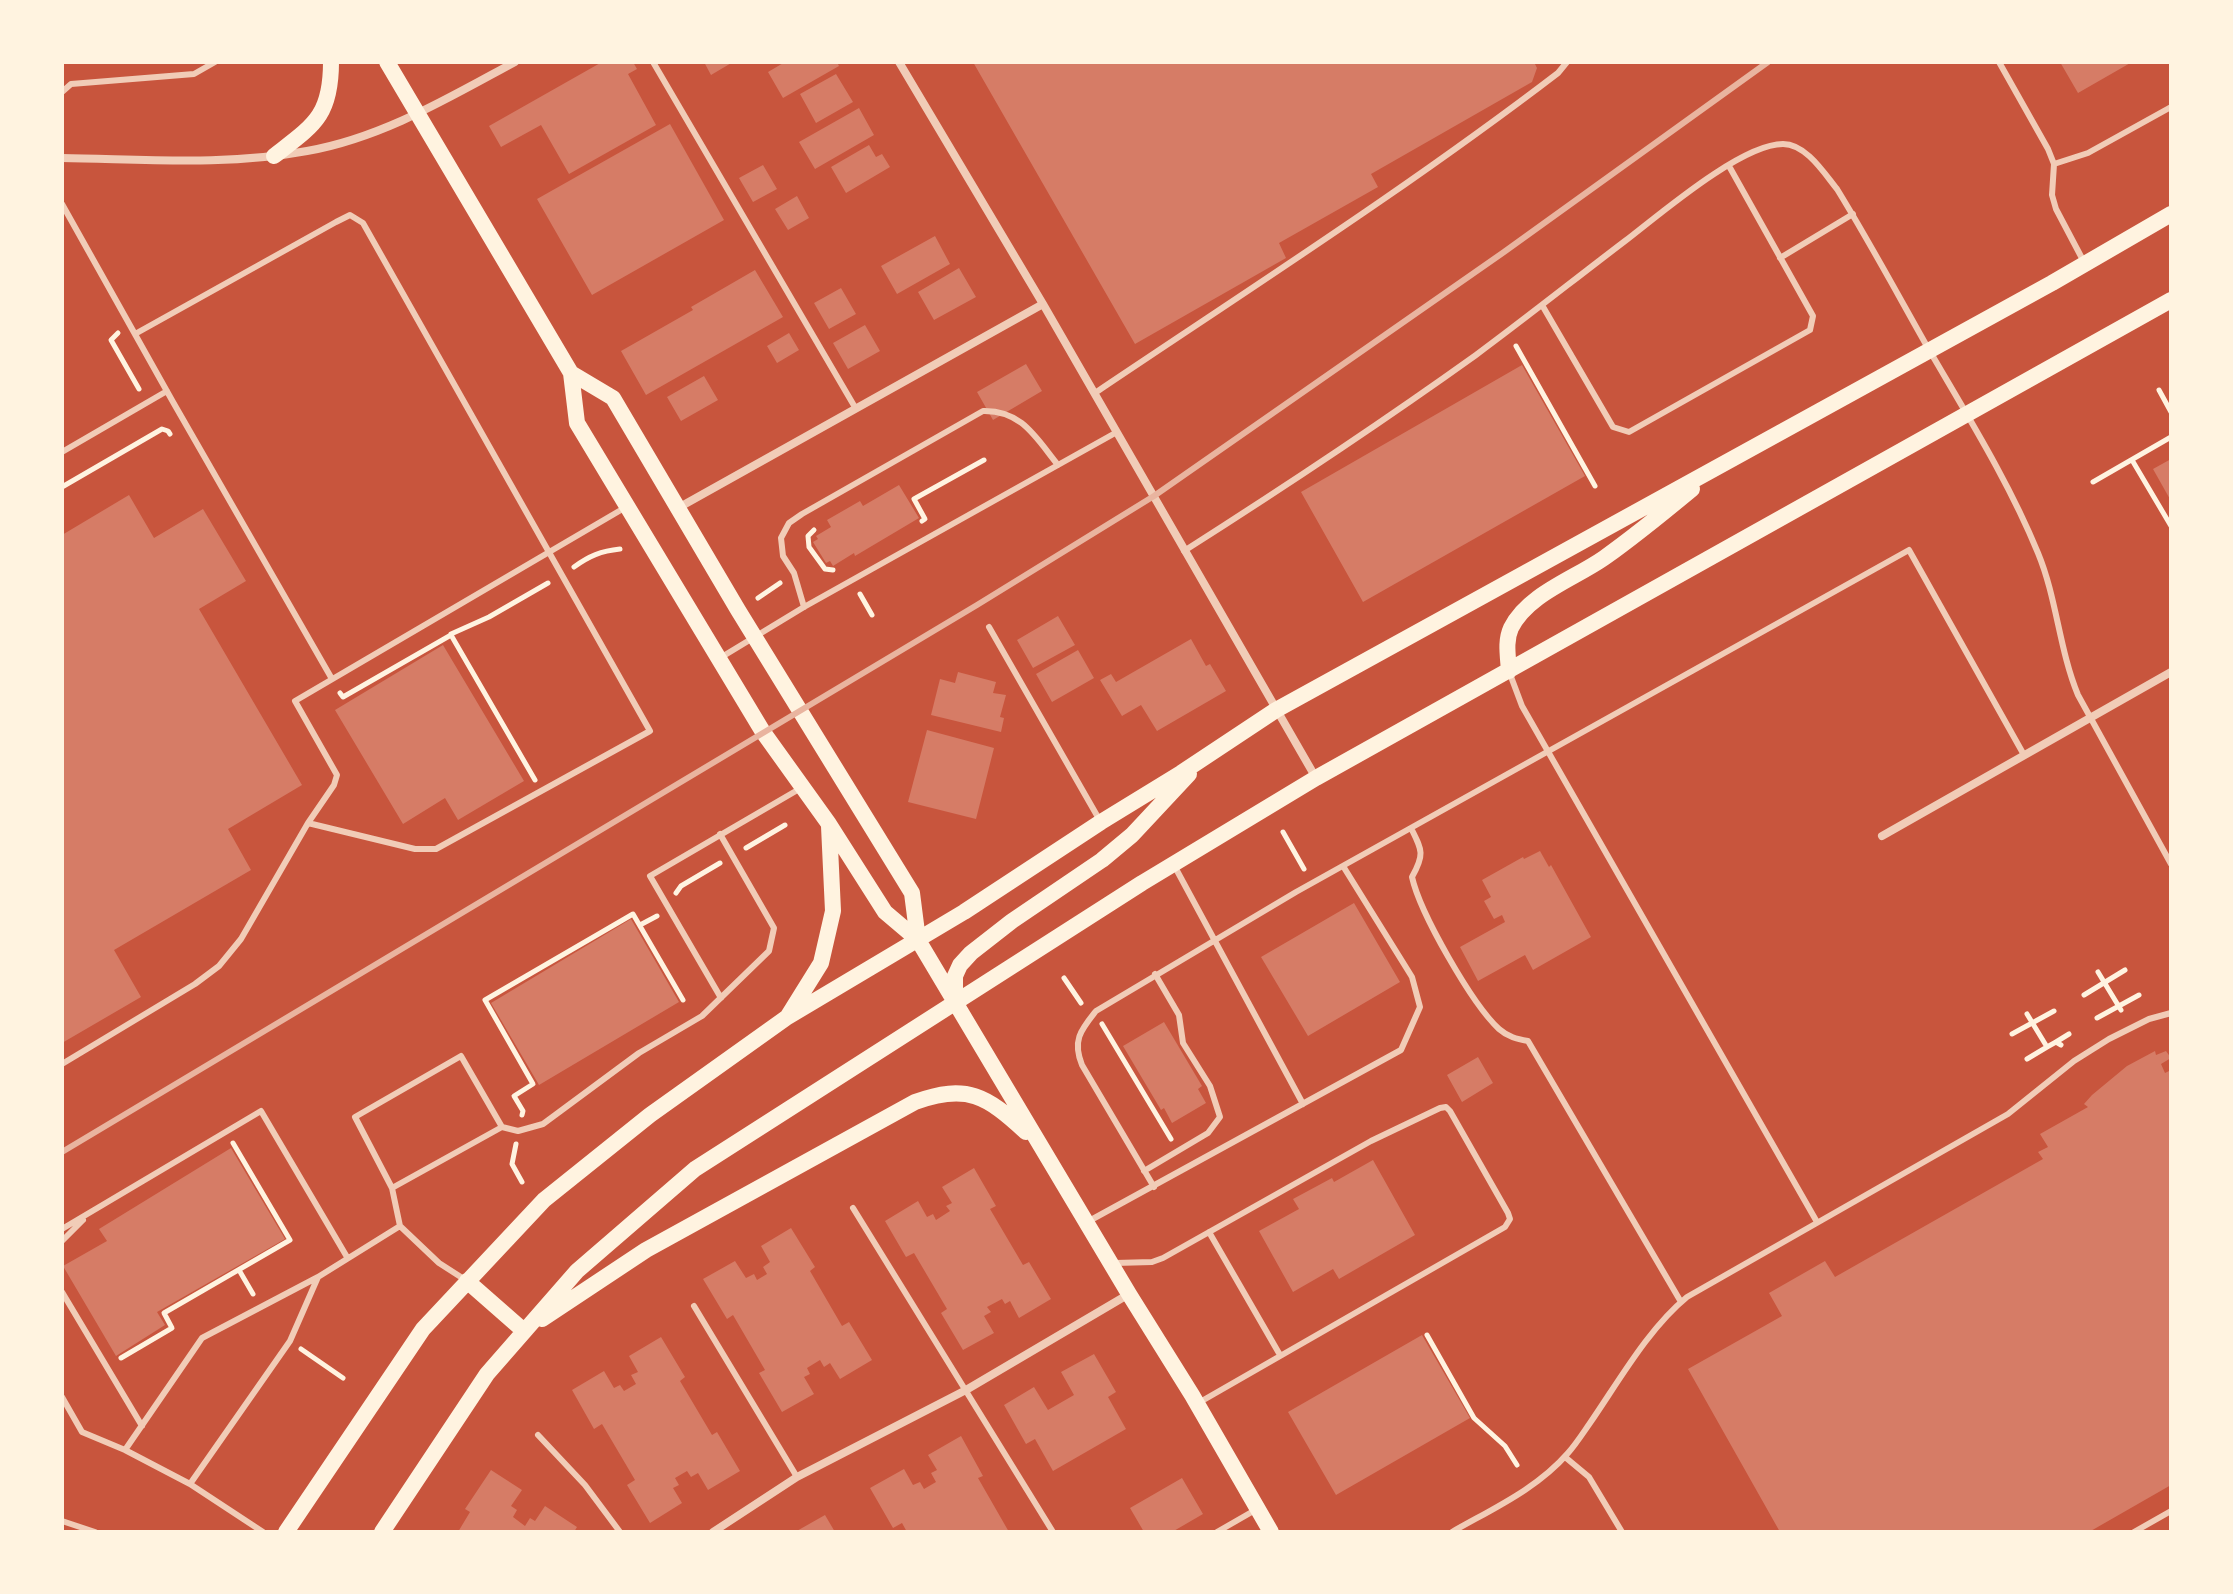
<!DOCTYPE html>
<html>
<head>
<meta charset="utf-8">
<style>
  body { margin:0 }
  #map { position:relative; width:2233px; height:1594px; overflow:hidden; background:#c8553d; font-family:"Fira Sans Condensed",sans-serif }
  canvas { display:block }
  .frame { position:absolute; inset:0; border:64px solid #fff3e0; pointer-events:none }
</style>
</head>
<body>
<div id="map">
<canvas width="2233" height="1594"></canvas>
<div class="frame"></div>
</div>
<script>
const ctx = document.querySelector('canvas').getContext('2d');
ctx.lineJoin = 'round';
function fill(path, color) { ctx.fillStyle = color; ctx.fill(path, 'evenodd'); }
function trace(path, color, width, dash) { ctx.strokeStyle = color; ctx.lineWidth = width; ctx.lineCap = dash ? 'butt' : 'round'; ctx.setLineDash(dash || []); ctx.stroke(path); }
fill(new Path2D(`
  M602,62H633L637,69L628,74L656,125L569,174L541,125L501,147L489,126Z
  M704,62H733L711,75Z
  M785,62H837L839,66L783,98L768,72Z
  M973,62H1534L1537,68L1532,82L1371,174L1378,187L1279,243L1286,258L1135,344Z
  M2060,62H2132L2078,93Z
  M836,74L853,102L816,123L800,94Z
  M859,108L874,135L815,169L799,142Z
  M670,124L724,220L592,295L537,199Z
  M869,145L876,157L882,154L890,167L846,193L831,167Z
  M763,165L777,189L753,202L739,178Z
  M797,196L809,218L788,230L775,209Z
  M935,236L950,264L897,294L881,266Z
  M959,268L976,297L934,320L918,292Z
  M755,270L783,317L646,395L621,351L693,310L691,307Z
  M841,288L856,314L829,329L814,303Z
  M865,325L880,351L848,369L833,343Z
  M789,333L799,350L777,363L767,346Z
  M1026,364L1042,391L993,420L977,392Z
  M1522,365L1585,476L1363,602L1301,492Z
  M704,376L718,400L681,421L667,397Z
  M2171,459V501L2153,469Z
  M899,485L919,518L855,556L854,553L833,566L830,561L826,563L813,542L818,539L816,536L831,527L827,520L860,501L863,506Z
  M129,495L154,538L203,509L246,581L199,609L302,785L228,829L251,870L114,950L141,997L62,1043V535Z
  M1058,616L1075,645L1033,668L1017,640Z
  M1191,639L1206,666L1210,664L1226,691L1157,731L1141,705L1122,716L1100,680L1111,674L1116,682Z
  M443,645L524,781L458,820L445,798L403,824L335,710Z
  M1078,650L1094,678L1052,702L1036,674Z
  M958,672L996,682L993,693L1006,695L1000,717L1004,718L1001,732L931,715L940,679L955,683Z
  M927,730L994,748L976,819L908,802Z
  M1540,851L1549,867L1551,865L1591,937L1533,970L1525,955L1478,981L1460,947L1505,922L1502,915L1494,919L1484,901L1491,897L1482,880L1523,857L1524,859Z
  M1354,903L1400,982L1308,1036L1261,957Z
  M631,919L679,1002L539,1085L491,1003Z
  M1164,1022L1202,1086L1198,1089L1206,1103L1172,1123L1164,1108L1161,1110L1123,1046Z
  M2155,1051L2156,1055L2166,1051L2171,1058L2161,1064L2165,1073L2171,1070V1485L2089,1532H1780L1688,1369L1782,1316L1769,1293L1825,1261L1835,1277L2043,1159L2038,1152L2048,1147L2040,1134L2088,1107L2084,1104L2092,1095L2127,1066Z
  M1478,1057L1493,1083L1462,1102L1447,1075Z
  M231,1148L285,1239L157,1312L165,1325L116,1356L63,1266L107,1241L99,1229Z
  M1373,1160L1415,1235L1339,1279L1333,1269L1293,1292L1259,1231L1299,1209L1293,1199L1332,1178L1334,1182Z
  M974,1168L996,1206L990,1209L1023,1265L1029,1262L1051,1299L1019,1318L1010,1301L1005,1304L1002,1299L987,1307L991,1312L984,1316L994,1333L963,1350L941,1313L947,1309L914,1253L906,1257L885,1221L918,1201L927,1217L933,1214L936,1220L950,1211L946,1206L952,1203L942,1187Z
  M791,1228L815,1267L810,1271L842,1326L849,1322L872,1360L840,1379L830,1363L824,1367L820,1360L807,1368L810,1374L804,1377L814,1394L782,1412L759,1373L765,1370L733,1315L727,1319L703,1279L735,1261L746,1278L754,1274L757,1280L767,1274L763,1267L770,1262L761,1246Z
  M1422,1335L1470,1418L1336,1495L1288,1412Z
  M661,1337L685,1377L680,1381L712,1435L717,1432L740,1471L708,1490L698,1473L691,1477L687,1471L675,1478L679,1485L673,1488L682,1503L650,1523L627,1485L635,1480L602,1424L594,1429L572,1390L604,1371L614,1388L620,1385L624,1391L636,1384L631,1375L638,1372L629,1356Z
  M1094,1354L1116,1392L1108,1397L1126,1429L1053,1471L1035,1439L1026,1444L1004,1405L1034,1387L1048,1410L1074,1395L1061,1372Z
  M961,1436L983,1476L978,1478L1009,1532H907L902,1523L893,1528L870,1488L904,1469L913,1485L920,1482L924,1489L936,1482L931,1473L937,1470L928,1455Z
  M491,1470L522,1490L511,1506L517,1510L513,1517L525,1526L530,1518L535,1521L545,1506L577,1527L574,1532H458L470,1512L465,1509Z
  M1182,1478L1203,1514L1172,1532H1144L1130,1508Z
  M825,1515L835,1532H795Z`), '#d67c66');
trace(new Path2D(`
  M118,333L111,340L139,389
  M1516,346L1595,486
  M2159,390L2171,412
  M2132,460L2171,526
  M2093,482L2171,437
  M62,487L162,429L168,431L170,434
  M922,521L925,519L914,499L984,460
  M814,530L808,536L809,547L825,569L833,570
  M574,567C589,556 601,551 620,549
  M860,594L872,615
  M758,598L780,583
  M451,634L489,617L548,583
  M340,693L343,697L451,635L535,780
  M1283,832L1304,869
  M746,848L785,825
  M676,893L681,886L720,863
  M640,925L657,916
  M2098,972L2121,1010
  M1064,978L1081,1003
  M2084,995L2125,970
  M2027,1014L2047,1047L2056,1042L2061,1045
  M2097,1018L2139,995
  M1102,1024L1171,1139
  M2012,1034L2054,1011
  M2056,1042L2069,1034
  M2027,1059L2047,1047
  M522,1115L523,1111L514,1096L533,1084L485,1000L633,914L683,1000
  M516,1144L512,1164L522,1182
  M239,1270L253,1294
  M1427,1335L1474,1418L1505,1446L1517,1465
  M301,1349L343,1378
  M121,1358L172,1328L164,1313L290,1240L233,1143`), '#fff3e0', 5);
trace(new Path2D(`
  M653,62L856,409
  M1999,62L2048,149L2054,164L2052,195L2056,209L2085,264
  M62,92L71,84L194,74L215,62
  M2054,164L2088,153L2171,107
  M62,204L173,402L332,679
  M1780,258L1853,214
  M1542,305L1613,427L1629,432L1810,330L1813,316L1729,166
  M135,334L336,222L350,215L363,223L650,731L436,849H415L308,823
  M1095,393C1251,288 1409,187 1558,73L1567,62
  M62,452L167,391
  M1184,551C1283,488 1381,423 1476,355C1526,318 1575,279 1625,241C1659,215 1741,144 1783,144C1806,144 1824,173 1837,189C1869,241 1898,295 1928,348C1967,415 2009,482 2038,553C2057,599 2059,649 2078,695L2171,864
  M804,607L794,573L783,556L781,538L789,523L802,514L983,411C1022,410 1036,438 1058,465
  M989,627L1099,819
  M720,658L804,607L1117,432
  M1510,674L1522,706L1817,1222
  M1411,828C1422,850 1425,854 1412,877C1420,913 1472,1004 1499,1029C1508,1037 1517,1039 1528,1041L1681,1302
  M1175,867L1303,1104
  M721,998L650,876L801,788
  M62,1064L195,984L219,966L241,939L308,823L334,785L337,775L295,701L626,507
  M502,1127L518,1131L543,1124L639,1053L702,1016L769,951L774,928L720,834
  M1144,1171L1208,1133L1220,1117L1210,1086L1183,1043L1179,1015L1155,974
  M1154,1187L1082,1065C1072,1040 1081,1030 1096,1011L1296,892L1909,550L2024,755
  M392,1188L502,1127L461,1056L355,1117L392,1188L400,1226
  M853,1208L1053,1532
  M1089,1221L1401,1050L1420,1007L1412,977L1343,866
  M62,1229L261,1111L347,1257
  M1209,1232L1280,1355
  M62,1241L83,1220
  M1115,1263L1152,1262L1163,1258L1371,1141L1440,1108L1446,1107L1450,1111L1508,1213L1510,1219L1505,1227L1200,1402
  M62,1292L142,1426
  M694,1306L797,1477
  M62,1397L82,1432L125,1450L190,1484
  M538,1435L585,1485L620,1532
  M125,1450L202,1338L318,1277
  M1565,1457L1589,1477L1622,1532
  M62,1521L95,1532
  M263,1532L190,1484L290,1341L318,1277L400,1226L439,1263L467,1281
  M1217,1532L1257,1509
  M1452,1532C1492,1509 1537,1489 1568,1453C1576,1444 1583,1433 1590,1423C1619,1381 1648,1329 1687,1297L2008,1114L2074,1061L2109,1039L2149,1019L2171,1013
  M2134,1532L2171,1511`), '#f1ccb7', 6);
trace(new Path2D(`
  M899,62L1043,304L1316,778
  M62,158C143,159 227,166 307,151C382,138 450,97 515,62
  M678,508L1043,304
  M1882,836L2171,672
  M713,1532L797,1477L966,1390L1129,1294`), '#f1ccb7', 8);
trace(new Path2D(`
  M387,62L571,373L577,423L763,732L829,824L885,912L918,940L1129,1294L1192,1395L1271,1532
  M274,156C314,125 331,116 331,62
  M571,373L613,398L738,610L912,893L918,940
  M1509,671C1508,656 1505,641 1511,628C1528,594 1574,579 1604,558C1635,536 1663,513 1692,489
  M955,1001V976L960,965L971,953L1012,921L1102,860L1132,835L1189,774
  M788,1016L821,963L833,911L829,826
  M467,1281L524,1331
  M542,1319L646,1250L915,1102C967,1083 987,1096 1026,1132
  M286,1532L423,1329L544,1200L650,1115L786,1018L964,912L1101,822L1181,773L1276,710L2052,283L2171,214
  M382,1532L487,1374L577,1271L695,1169L1142,883L1316,778L2171,300`), '#fff3e0', 16);
trace(new Path2D(`
  M62,1152L977,605L1154,496L1504,252L1768,62`), '#e9b49f', 6);
</script>
</body>
</html>
